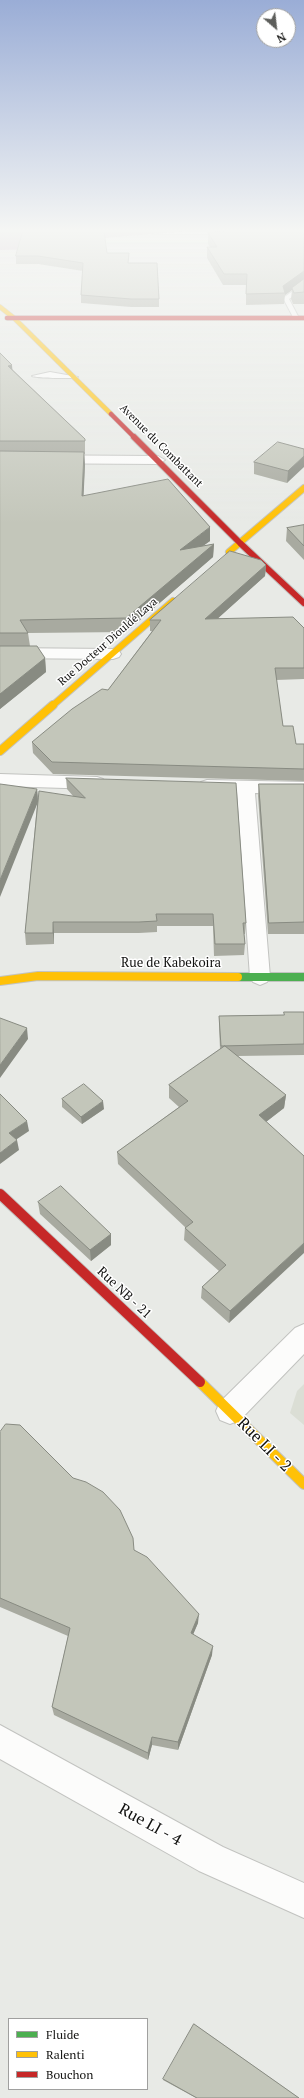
<!DOCTYPE html>
<html>
<head>
<meta charset="utf-8">
<style>
  body { margin:0 }
  #map { position:relative; width:304px; height:2098px; overflow:hidden; background:#e8eae6; font-family:"PT Serif",serif }
  canvas { display:block }
  .legend { position:absolute; left:8px; top:2018px; width:140px; height:72px; box-sizing:border-box; background:#fff; border:1px solid #a0a09f; margin:0; padding:5px 7px; list-style:none; font-size:12px; color:#121210 }
  .legend li { display:flex; align-items:center; gap:8px; height:20px }
  .legend b { width:20px; border:1px solid #a0a09f }
  .north { position:absolute; left:256px; top:8px; width:40px; height:40px; box-sizing:border-box; background:#fff; border:1px solid #a0a09f; border-radius:50%; rotate:152deg; font-size:11px; font-weight:700; line-height:16px; text-align:center; color:#121210 }
  .north::after { content:''; display:block; margin:auto; width:14px; height:18px; background:#5d5e5b; clip-path:polygon(50% 0,100% 100%,50% 72%,0 100%) }
</style>
</head>
<body>
<div id="map">
<canvas width="304" height="2098"></canvas>
<ul class="legend">
<li><b style="height:5px;background:#4caf50"></b>Fluide</li>
<li><b style="height:5px;background:#ffc107"></b>Ralenti</li>
<li><b style="height:5px;background:#c62828"></b>Bouchon</li>
</ul>
<div class="north">N</div>
</div>
<script>
const ctx = document.querySelector('canvas').getContext('2d');
ctx.lineJoin = 'round';
function fill(path, color) { ctx.fillStyle = color; ctx.fill(path, 'evenodd'); }
function trace(path, color, width, dash) { ctx.strokeStyle = color; ctx.lineWidth = width; ctx.lineCap = dash ? 'butt' : 'round'; ctx.setLineDash(dash || []); ctx.stroke(path); }
function label(font, color, halo, rows, align = 'center') {
  ctx.font = font + ' "PT Serif",serif'; ctx.lineWidth = 3; ctx.setLineDash([]); ctx.textBaseline = 'middle'; ctx.strokeStyle = halo; ctx.fillStyle = color; for (const [text, x, y, turn = 0] of rows) {
    ctx.save(); ctx.translate(x, y); ctx.rotate((+turn || 0) * Math.PI / 180); ctx.textAlign = isNaN(turn) ? turn : align; if (halo) ctx.strokeText(text, 0, 0); ctx.fillText(text, 0, 0); ctx.restore();
  }
}
fill(new Path2D(`
  M304,1384V1425L290,1413L297,1391Z`), '#dbded5');
fill(new Path2D(`
  M0,231H187L81,240L58,249L0,250Z`), '#c6a3ba');
const lane = new Path2D(`
  M304,283V288L289,299L299,318L294,319L283,298Z
  M50,372L78,377C75,379 35,378 32,376Z`);
const street = new Path2D(`
  M0,455L158,456L165,460L158,464L0,463Z
  M0,648L113,649L119,651L121,654L119,657L113,659L0,658Z
  M0,774L97,777L103,779L106,783L103,787L97,789L0,786Z
  M207,780L304,782V794L255,793L270,977L267,982L260,985L253,982L250,977L237,792L201,790L198,786L201,782Z
  M304,1324V1354L240,1420L230,1424L220,1420L216,1411L220,1402L295,1328Z
  M0,1725L223,1847L304,1883V1918L199,1871L0,1759Z`);
const fast = new Path2D(`
  M238,977H304`);
const slowFar3 = new Path2D(`
  M0,307L14,318L111,414`);
const slowFar2 = new Path2D(`
  M229,552L304,488
  M52,706L173,601`);
const slowFar1 = new Path2D(`
  M0,751L53,705
  M0,981L38,976L238,977`);
const slow = new Path2D(`
  M200,1382L304,1484`);
const jamFar2 = new Path2D(`
  M7,318H304
  M111,414L135,438`);
const jamFar1 = new Path2D(`
  M134,437L240,543L304,603`);
const jam = new Path2D(`
  M0,1194L200,1382`);
trace(lane, '#c2c3c0', 2);
trace(street, '#c2c3c0', 2);
trace(fast, '#c2c3c0', 10);
trace(slowFar3, '#c2c3c0', 5.5);
trace(slowFar2, '#c2c3c0', 8);
trace(slowFar1, '#c2c3c0', 10);
trace(slow, '#c2c3c0', 12);
trace(jamFar2, '#c2c3c0', 5.5);
trace(jamFar1, '#c2c3c0', 8);
trace(jam, '#c2c3c0', 12);
fill(lane, '#fcfcfb');
fill(street, '#fcfcfb');
trace(fast, '#4caf50', 8);
trace(slowFar3, '#ffc107', 4.5);
trace(slowFar2, '#ffc107', 6);
trace(slowFar1, '#ffc107', 8);
trace(slow, '#ffc107', 10);
trace(jamFar2, '#c62828', 4.5);
trace(jamFar1, '#c62828', 6);
trace(jam, '#c62828', 10);
fill(new Path2D(`
  M221,231H304V304H293L291,299L292,290L285,295L284,304L246,305V285H223L207,258V247H210L208,244V233L221,232Z
  M107,253L129,263L159,299V307H131L81,303V295L83,271L38,264H16V256Z
  M0,353L12,365V369L85,439V454H84L85,465L83,496L210,541L202,546L214,544L213,557L126,632L28,633L30,646L45,658L46,672L0,709Z
  M304,449L287,483L254,474V462Z
  M304,525V560L286,541L287,528Z
  M266,565L265,576L218,618L304,628V679L276,680L283,726L296,744H304V781L53,774L33,753L32,742L108,690L152,631H150V620Z
  M66,778L246,923L245,934H244L245,944L244,955L214,956L213,926H157V932L139,933H54V944L26,945L25,933L37,805V789L38,798L73,796L67,789Z
  M259,784H304V934H268L258,796Z
  M284,1012H304V1055L238,1056L286,1095L284,1108L266,1122L229,1323L201,1298L202,1287L219,1271L184,1240L185,1227L118,1164L117,1152L179,1107L169,1098V1085L220,1049L219,1026V1016L284,1015Z
  M62,1099L104,1109L82,1124L62,1107Z
  M38,1202L111,1234V1245L91,1261L40,1214Z
  M0,1432L134,1550L198,1623L193,1634L212,1655L178,1750L152,1745L148,1760L54,1715L52,1707L68,1636L0,1607Z
  M194,2024L299,2098H196L163,2080Z`), '#a8aaa0');
fill(new Path2D(`
  M304,271V282L292,288V290L285,295V293L283,286Z
  M12,365L13,377L8,366Z
  M84,452L85,465L83,509L82,496Z
  M304,456V467L287,483L288,471Z
  M210,527V541L180,563V550Z
  M214,544L213,557L126,632V618Z
  M266,565L265,576L205,630V619Z
  M45,658L46,672L0,709V694Z
  M37,789L38,802L0,897V880Z
  M53,922L54,933V944L53,933Z
  M27,1028L28,1039L0,1078V1065Z
  M286,1095L284,1108L258,1128L259,1115Z
  M103,1101L104,1109L82,1124L81,1117Z
  M27,1121L29,1131L11,1143L9,1133Z
  M17,1140L19,1150L0,1164V1153Z
  M111,1234V1245L91,1261L90,1250Z
  M304,1243V1253L229,1323L230,1311Z
  M199,1614L198,1623L190,1642L191,1633Z
  M213,1646L212,1655L178,1750V1742Z
  M152,1737V1745L148,1760V1753Z`), '#888b82');
const building = new Path2D(`
  M23,231H104L107,253H129L128,263H157L159,299H131L81,295L83,263L38,256H16Z
  M230,231H304V271L283,286L285,293L246,294L247,274H224L207,247H217L208,233Z
  M304,279V292L294,293L292,288Z
  M0,353L12,365L8,366L85,439V441H0Z
  M278,442L304,449V456L288,471L254,462Z
  M0,451L84,452L82,496L168,479L210,527L180,550L214,544L126,618L20,620L28,633H0Z
  M304,525V546L287,528Z
  M230,551L261,560L266,565L205,619L293,617L304,628V668H275L283,726H293L296,744H304V769L52,762L32,742L72,709L102,689L108,690L161,620H150Z
  M0,646H37L45,658L0,694Z
  M66,778L236,783L246,923H243L245,944H215L213,914H156L157,921L139,922H53V933H25L39,791L85,798Z
  M0,784L37,789L0,880Z
  M259,784H304V922L269,923Z
  M284,1012H304V1044L221,1046L219,1016L284,1015Z
  M0,1018L27,1028L0,1065Z
  M225,1046L286,1095L259,1115L304,1156V1243L230,1311L202,1287L226,1265L185,1228L193,1222L117,1152L188,1101L169,1085Z
  M84,1084L103,1101L81,1117L62,1099Z
  M0,1094L27,1121L9,1133L17,1140L0,1153Z
  M61,1186L111,1234L90,1250L38,1202Z
  M6,1424L20,1425L73,1478L86,1482L103,1492L120,1510L133,1538L134,1550L147,1557L199,1614L191,1633L213,1646L178,1742L152,1737L148,1753L52,1707L70,1628L0,1598V1432Z
  M194,2024L299,2098H197L163,2079Z`);
fill(building, '#c3c6ba');
trace(building, '#888b82', 1);
const sky = ctx.createLinearGradient(0, 0, 0, 524);
sky.addColorStop(0, '#9aadd6');
sky.addColorStop(0.44, '#f5f6f4');
sky.addColorStop(1, '#f5f6f400');
ctx.fillStyle = sky;
ctx.fillRect(0, 0, 304, 524);
label('11px', '#121210', '#fff', [
  ["Avenue du Combattant",161,446,45],
  ["Rue Docteur Diouldé Laya",108,642,-41]
]);
label('13px', '#121210', '#fff', [
  ["Rue de Kabekoira",171,963],
  ["Rue NB - 21",124,1293,43]
]);
label('16px', '#121210', '#fff', [
  ["Rue LI - 2",264,1445,45],
  ["Rue LI - 4",150,1825,29]
]);
</script>
</body>
</html>
